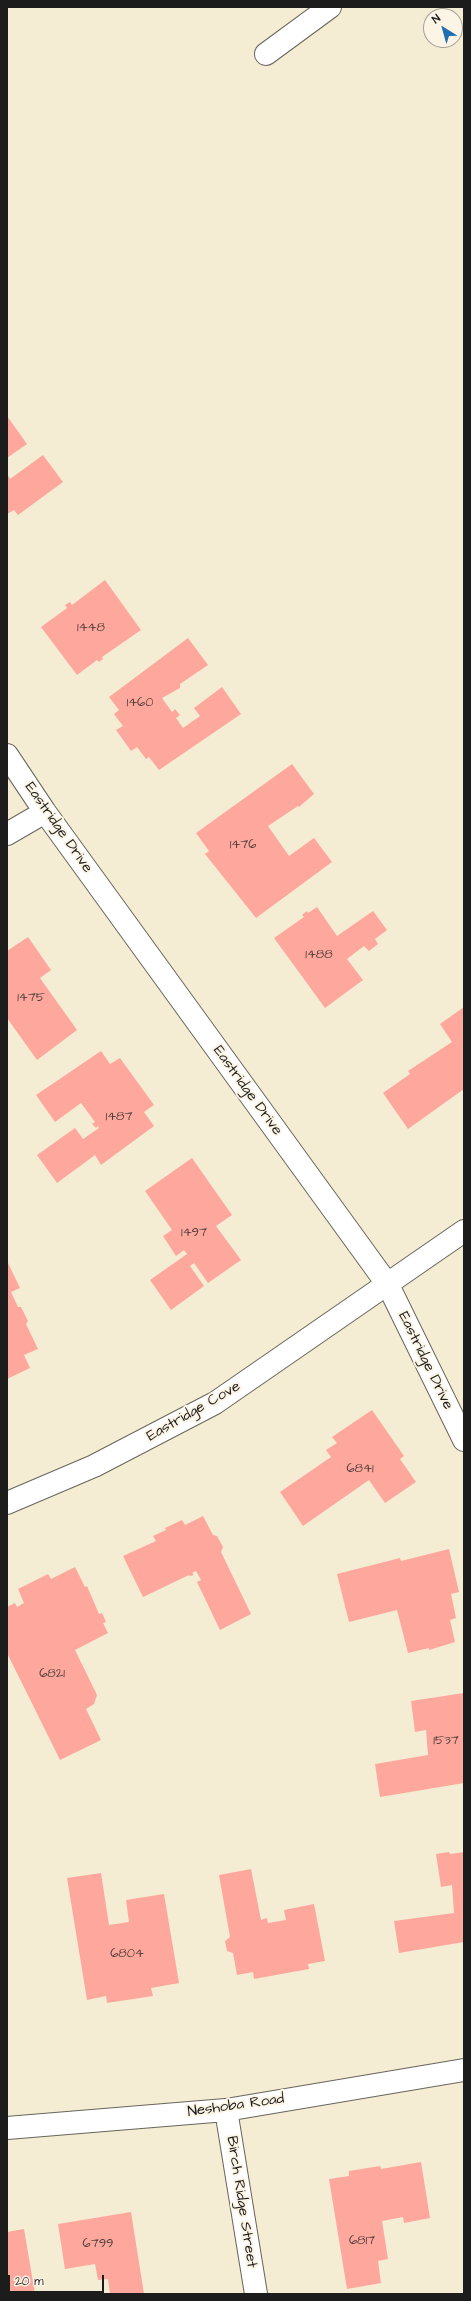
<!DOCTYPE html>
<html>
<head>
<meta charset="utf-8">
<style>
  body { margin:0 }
  #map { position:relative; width:471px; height:2301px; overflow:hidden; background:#f4ecd3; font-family:"Architects Daughter",sans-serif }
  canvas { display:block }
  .frame { position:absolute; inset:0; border:8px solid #1c1c1c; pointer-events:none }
  .north { position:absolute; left:423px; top:8px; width:40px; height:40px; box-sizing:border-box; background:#fcf5e5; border:1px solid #a29e95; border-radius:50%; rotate:323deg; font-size:11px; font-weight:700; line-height:16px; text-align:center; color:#1c1c1c }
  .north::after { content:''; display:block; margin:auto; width:14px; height:18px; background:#1f6fb2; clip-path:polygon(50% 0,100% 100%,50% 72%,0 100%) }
  .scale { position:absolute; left:8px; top:2275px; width:96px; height:18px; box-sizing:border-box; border:2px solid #1c1c1c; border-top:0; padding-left:5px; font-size:12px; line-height:14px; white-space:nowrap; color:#1c1c1c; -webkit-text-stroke:3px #fcf5e5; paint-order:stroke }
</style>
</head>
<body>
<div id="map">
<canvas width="471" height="2301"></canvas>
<div class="frame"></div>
<div class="north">N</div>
<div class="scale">20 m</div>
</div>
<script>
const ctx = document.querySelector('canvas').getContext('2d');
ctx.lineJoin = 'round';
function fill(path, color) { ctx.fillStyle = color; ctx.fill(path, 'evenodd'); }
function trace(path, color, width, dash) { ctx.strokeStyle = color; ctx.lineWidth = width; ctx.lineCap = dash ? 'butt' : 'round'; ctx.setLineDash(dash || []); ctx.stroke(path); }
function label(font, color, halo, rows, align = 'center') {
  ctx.font = font + ' "Architects Daughter",sans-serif'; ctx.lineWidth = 4; ctx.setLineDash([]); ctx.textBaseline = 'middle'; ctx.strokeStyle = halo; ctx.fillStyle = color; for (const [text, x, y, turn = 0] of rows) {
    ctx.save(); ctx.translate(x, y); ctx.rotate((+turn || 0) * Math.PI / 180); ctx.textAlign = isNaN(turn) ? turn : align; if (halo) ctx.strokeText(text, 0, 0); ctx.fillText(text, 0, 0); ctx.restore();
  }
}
fill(new Path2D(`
  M7,416L27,444L7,458Z
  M43,455L63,482L18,515L14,510L7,514V474L10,479Z
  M105,580L141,630L102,657L103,659L99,662L97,660L77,675L41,627L67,608L65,605L70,602L72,605Z
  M188,638L208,665L180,684V688L162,698L172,712L175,709L180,715L176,718L183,728L200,716L194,708L222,687L241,714L159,770L149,757L146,759L137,747L131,751L116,730L123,726L114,714L119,710L109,697Z
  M292,764L314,794L299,807L298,806L268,826L289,856L314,838L332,862L256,918L205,854L209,851L196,833Z
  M317,907L337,936L373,911L387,930L375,939L378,944L369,951L364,946L347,959L363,980L325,1008L274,938L304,917L302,915L307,911L308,913Z
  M28,937L51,970L40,978L77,1030L37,1060L7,1018V951Z
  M464,1007V1089L408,1129L383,1093L410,1074L408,1071L452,1042L440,1024Z
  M101,1051L110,1064L120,1058L154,1105L144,1112L154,1126L101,1165L95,1155L57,1183L37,1155L75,1128L83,1139L99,1128L98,1126L96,1128L92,1124L95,1122L81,1103L55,1122L36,1095Z
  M192,1158L232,1215L216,1226L241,1260L208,1283L194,1263L190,1266L204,1286L171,1310L150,1280L187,1254L184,1250L176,1256L163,1236L172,1230L145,1191Z
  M7,1261L20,1288L11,1292L18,1307H21L28,1321L26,1324L38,1349L24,1355L30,1368L7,1379Z
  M372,1410L404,1456L400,1459L416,1482L385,1503L369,1480L303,1526L280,1492L331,1457L326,1450L337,1443L332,1437Z
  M203,1516L213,1535L217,1536L223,1547L221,1552L251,1614L220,1630L197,1582L201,1580L196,1571L192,1573L194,1575L190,1576L189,1575L143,1597L123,1556L156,1541L153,1536L166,1530L165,1528L182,1520L185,1525Z
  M449,1549L459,1592L451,1594L456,1618L450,1620L455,1642L429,1650V1648L408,1653L397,1610L349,1622L337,1574L400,1558L401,1561Z
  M75,1567L85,1587L87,1586L99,1614L102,1613L106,1622L103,1623L108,1633L75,1650L97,1695L94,1704L86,1709L101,1740L60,1760L7,1653V1607L15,1603L17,1607L24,1603L18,1589L48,1574L51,1579Z
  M464,1693V1783L380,1797L375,1764L428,1755L426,1730L415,1732L411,1701Z
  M449,1852L450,1854L464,1852V1942L399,1953L394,1921L454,1913L452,1885L441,1887L436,1854Z
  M251,1869L261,1920L267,1918L268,1923L286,1920L284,1910L314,1904L325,1961L308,1964L309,1969L254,1979L253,1972L237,1975L233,1953L227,1951L225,1941L230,1937L219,1875Z
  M101,1873L109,1925L129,1922L126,1900L164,1894L179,1983L151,1988L153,1996L107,2003L106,1996L87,2000L67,1878Z
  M421,2162L430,2218L404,2223L403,2217L382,2221L388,2259L378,2261L381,2283L347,2289L329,2179L349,2176V2171L380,2166L381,2169Z
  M131,2212L144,2294H110L108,2279L98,2280L95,2264L65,2269L58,2224Z
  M24,2229L35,2294H7V2232Z`), '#fea89d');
const minor = new Path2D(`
  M266,54L330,7
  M7,755L45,812L388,1285L464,1440
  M7,834L45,812
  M7,1503L94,1466L215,1403L464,1231
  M226,2110L256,2294
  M7,2128L226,2110L464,2070`);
trace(minor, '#68655c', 24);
trace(minor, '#fff', 22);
label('13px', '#543f3c', null, [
  ["1448",91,628],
  ["1460",140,703],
  ["1476",243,845],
  ["1488",319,955],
  ["1475",31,998],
  ["1487",119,1117],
  ["1497",194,1233],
  ["6841",360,1469],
  ["6821",52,1674],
  ["1537",446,1741],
  ["6804",127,1954],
  ["6817",362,2241],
  ["6799",98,2244]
]);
label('15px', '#1c1c1c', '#fcf5e5', [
  ["Eastridge Drive",58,828,55],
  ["Eastridge Drive",247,1091,54],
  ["Eastridge Drive",425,1361,64],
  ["Eastridge Cove",194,1412,-30],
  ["Neshoba Road",236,2106,-8],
  ["Birch Ridge Street",241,2202,81]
]);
</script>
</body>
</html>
